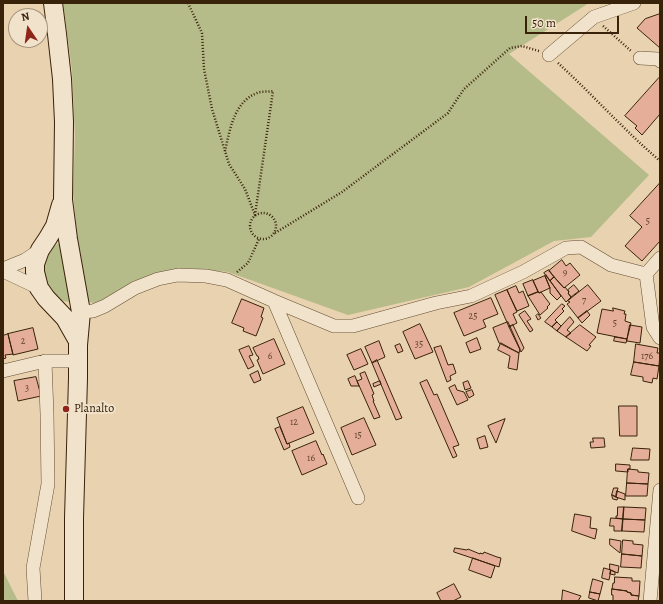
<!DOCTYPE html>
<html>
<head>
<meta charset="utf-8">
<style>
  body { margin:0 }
  #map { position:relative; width:663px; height:604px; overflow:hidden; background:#e8d2af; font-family:Alegreya,serif }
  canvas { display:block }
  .frame { position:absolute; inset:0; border:4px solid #39220a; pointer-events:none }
  .north { position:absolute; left:8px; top:8px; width:40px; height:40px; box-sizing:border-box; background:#f0e2cb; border:1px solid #a7957e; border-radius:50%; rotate:347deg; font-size:11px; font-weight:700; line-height:16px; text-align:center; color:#39220a }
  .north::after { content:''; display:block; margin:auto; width:14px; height:18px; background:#8f2418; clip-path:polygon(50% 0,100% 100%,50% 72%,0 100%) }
  .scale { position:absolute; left:525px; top:16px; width:94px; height:18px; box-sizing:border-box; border:2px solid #39220a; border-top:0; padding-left:5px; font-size:12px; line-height:14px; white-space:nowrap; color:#39220a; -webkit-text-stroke:3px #f0e2cb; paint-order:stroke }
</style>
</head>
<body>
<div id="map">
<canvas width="663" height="604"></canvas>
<div class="frame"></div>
<div class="north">N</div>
<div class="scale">50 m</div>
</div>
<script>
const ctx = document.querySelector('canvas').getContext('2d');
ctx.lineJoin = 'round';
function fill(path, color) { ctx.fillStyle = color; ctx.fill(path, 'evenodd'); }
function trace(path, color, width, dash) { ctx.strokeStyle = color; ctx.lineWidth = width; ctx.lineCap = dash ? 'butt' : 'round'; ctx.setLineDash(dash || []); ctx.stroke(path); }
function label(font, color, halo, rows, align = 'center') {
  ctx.font = font + ' Alegreya,serif'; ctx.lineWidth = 4; ctx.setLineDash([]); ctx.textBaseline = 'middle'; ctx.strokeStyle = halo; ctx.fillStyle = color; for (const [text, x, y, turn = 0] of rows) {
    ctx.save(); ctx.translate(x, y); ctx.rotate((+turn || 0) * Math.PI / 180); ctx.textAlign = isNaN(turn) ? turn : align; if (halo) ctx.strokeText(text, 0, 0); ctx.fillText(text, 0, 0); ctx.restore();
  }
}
fill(new Path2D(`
  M63,3H589L509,54L649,175L591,237L554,241L469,287L348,315L228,272L188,268L166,271L134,281L104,300L94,303L89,302L77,234L73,194L75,136L72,71Z
  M60,242L73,302C57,302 53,296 43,284L42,261L48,251Z
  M3,571L18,601H3Z`), '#b6bb8a');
const building = new Path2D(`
  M660,14V48L637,28L645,19Z
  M659,78L660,79V114L642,135L635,128L637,126L625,116Z
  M660,183V241L642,261L625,246L642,227L630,216Z
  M562,260L566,266L570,263L580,275L564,288L549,271Z
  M549,270L554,277L550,281L544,273Z
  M546,275L561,296L557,300L550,293V288L545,276Z
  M545,276L550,288L539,293L533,281Z
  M554,277L564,288L565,287L569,292L568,293L571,297L566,302L550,281Z
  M533,280L538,292L528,296L523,284Z
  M574,285L579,291L571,297L568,293L569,292L568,290Z
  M588,285L601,301L578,318L567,304L570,302L568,301Z
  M516,286L519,293L523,291L529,306L517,311L507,290Z
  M507,290L517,312L513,314L517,323L509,327L495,295Z
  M538,292L539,293L541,292L550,304L547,307L548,308L540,315L528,296Z
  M491,298L498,314L483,320L486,327L464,336L454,313Z
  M242,299L264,308L261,317L263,318L256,336L243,331L244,328L232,323Z
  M562,304L565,306L562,309L564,311L555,320L557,322L552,327L545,322Z
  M613,308L625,311L624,314H626L625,321L631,323L627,339L597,333L602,309L613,311Z
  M525,311L531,319L527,321L533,330L530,332L519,315Z
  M587,311L590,315L582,323L578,318Z
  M538,314L541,318L538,320L536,316Z
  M570,317L574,322L567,330L571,333L566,337L557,331Z
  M508,322L520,349L519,353L499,343L493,328Z
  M557,322L561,326L557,331L552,327Z
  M420,324L433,352L415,359L403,332Z
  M513,325L524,348L521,352L509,327Z
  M580,325L596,337L589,345L591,346L587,351L566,337Z
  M630,325L642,327L640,343L627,341Z
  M33,328L38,349L13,355L8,334Z
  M8,334L13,354L5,355L6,358L3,359V336Z
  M615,337L627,339L626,343L614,341Z
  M477,338L481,349L470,353L466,343Z
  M274,339L285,364L263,374L257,360L259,359L258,356H257L253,348Z
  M379,341L385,357L372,363L365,347Z
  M501,343L519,353L517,370L508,368L510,356L498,350Z
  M400,344L403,351L398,353L395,346Z
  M636,344L658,348L657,353H660L659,366L634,362Z
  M249,346L253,355L249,356L254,366L248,369L239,350Z
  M441,346L448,365L453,364L456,373L450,376L451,380L447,382L434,348Z
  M361,349L368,364L354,370L347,355Z
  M377,360L402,418L396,420L372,363Z
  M634,362L659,366L657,379L653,378L652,383L643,381V377L631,375Z
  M258,371L261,380L254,383L250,375Z
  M365,372L374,394L372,395L374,401H373L380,417L374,419L357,381L362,379L360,374Z
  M355,376L359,386H351L348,379Z
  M36,377L41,396L18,401L14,381Z
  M427,380L434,395L437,394L459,445L453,447L457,456L453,458L420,383Z
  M380,381L381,384L374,387L373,384Z
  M468,381L471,388L465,390L463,383Z
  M455,385L457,390L464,392L468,400L457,405L449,388Z
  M472,390L474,395L469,398L466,392Z
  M619,406H637V436H620Z
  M303,407L314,433L287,444L277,418Z
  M364,418L376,445L352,455L341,428Z
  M505,419L496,443L488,426Z
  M280,427L287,444L289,443L290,447L284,450L275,429Z
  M485,436L488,447L480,449L477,439Z
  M593,438H604L605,447L591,448L590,442H593Z
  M316,441L322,455L323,454L327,464L302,475L292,451Z
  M633,448L650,449L649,460H631Z
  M616,464L630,465V469H628V472L616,471Z
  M628,469L638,470V472L649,473L648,484L627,483Z
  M627,483L648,484L647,496H626Z
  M614,488H618L616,497L612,495Z
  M617,491L625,494V500L616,497Z
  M612,495L618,498L617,500L613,499Z
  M618,507H624L623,519L616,518V516H617Z
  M624,507L646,508L645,520L623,519Z
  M575,514L591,517L590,528L597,529L595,539L572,531Z
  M611,518L623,519L622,531H614V526H610Z
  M623,519L645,520L644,532L622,531Z
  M610,539L621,541L620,553L610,545Z
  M623,540L633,541V544L643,545L642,556L622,554Z
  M455,548L467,550L468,549L480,554V553L483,554L484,552L497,557L501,558L499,567L454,552Z
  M622,554L642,556L641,568L621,567Z
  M473,558L495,566L491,578L469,570Z
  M610,564L619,566L618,573L610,570Z
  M604,568L611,570L609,580L602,578Z
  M611,570L615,572V575L610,574Z
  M615,577L632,578V581H640L639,596L631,595V593L627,592V591L612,589L613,583H614Z
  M593,579L603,582L600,594L590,592Z
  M454,584L461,597L453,601H441L437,593Z
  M612,589L627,591V592L631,593V595L639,596L638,601H613V595H612Z
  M563,590L581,596L578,601H562Z
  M590,592L600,594L598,601L589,598Z`);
fill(building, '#e5ae98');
trace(building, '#39220a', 1);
const street = new Path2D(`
  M549,55L594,17L634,3
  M640,58L658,59L660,61
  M3,269L25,260L40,250
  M3,271L39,288
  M646,274L653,327L660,338
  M646,274L660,258
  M274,301L358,498
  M81,312L93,311L105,306L135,288L158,279L178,275L206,276L227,280L274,301L334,326H353L436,303L471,296L523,272L566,248L581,247L611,265L646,274
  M3,371L45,361H78
  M35,601L33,568L48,484L47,414L45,361
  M650,601L660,490`);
const secondary = new Path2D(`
  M53,3L57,34L62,79L64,122L63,200L68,239L81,312L78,345V378L74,518V601
  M61,205L55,226L48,238L40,250L35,264V272L39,288L46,298L65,318L78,341`);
trace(street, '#654e33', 14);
trace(secondary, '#39220a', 20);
trace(new Path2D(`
  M188,3L202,33L204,69L212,109L229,164L245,189L255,215L273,91C268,92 262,91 257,93C234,102 230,129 225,151
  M603,26L631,51
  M558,63C593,95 624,130 660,161
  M250 226a13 13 0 1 1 26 0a13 13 0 1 1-26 0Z
  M275,233L342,192L448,113L464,89L510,48L522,46L539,51
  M237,272L248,263L259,239`), '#39220a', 2.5, [1, 2]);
trace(street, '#f0e2cb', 13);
trace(secondary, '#f0e2cb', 18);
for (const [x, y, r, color] of [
  [66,409,4,"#8f2418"]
]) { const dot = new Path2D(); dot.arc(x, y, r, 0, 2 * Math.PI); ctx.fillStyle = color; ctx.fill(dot); trace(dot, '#f0e2cb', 1.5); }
label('10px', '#64452e', null, [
  ["5",648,222],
  ["9",565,273],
  ["7",584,301],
  ["25",473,317],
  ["5",615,324],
  ["2",23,342],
  ["35",419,345],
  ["6",270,357],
  ["176",647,357],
  ["3",27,389],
  ["12",294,423],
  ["15",358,436],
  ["16",311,459]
]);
label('12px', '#39220a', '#f0e2cb', [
  ["Planalto",74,409]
], 'left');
</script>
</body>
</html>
